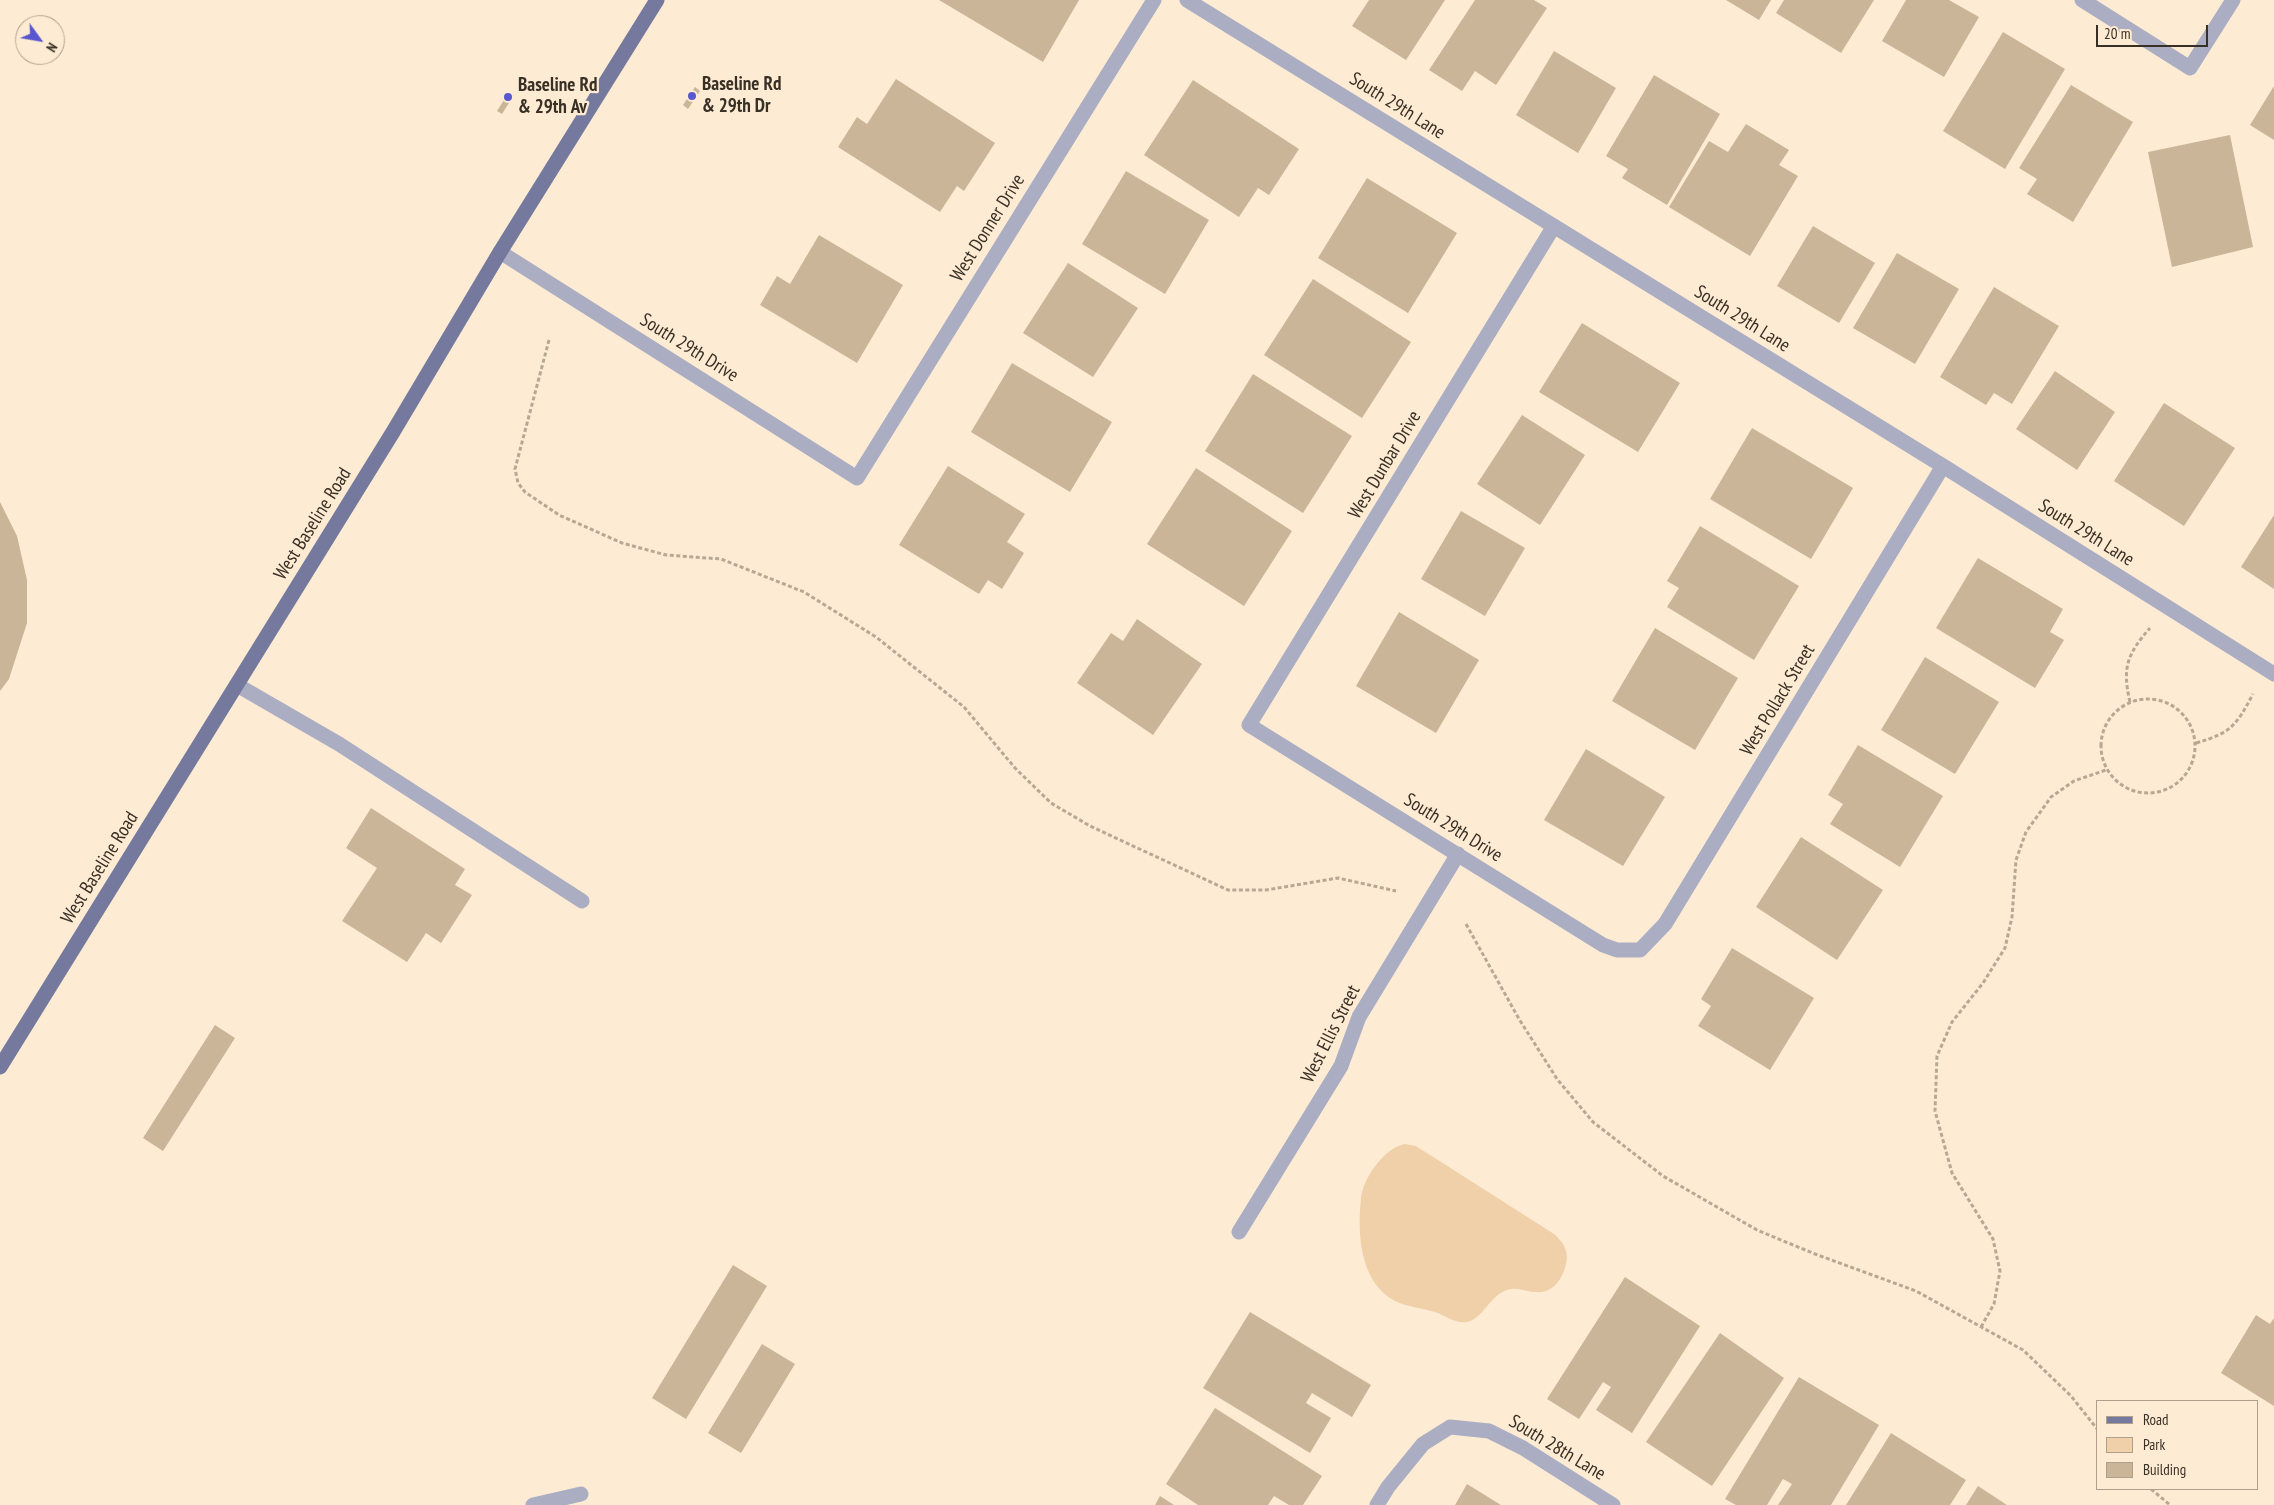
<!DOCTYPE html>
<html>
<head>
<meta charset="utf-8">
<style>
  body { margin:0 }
  #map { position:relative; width:2274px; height:1505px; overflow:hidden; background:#feebd3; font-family:"PT Sans Narrow",sans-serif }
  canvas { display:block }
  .legend { position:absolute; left:2096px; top:1400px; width:162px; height:90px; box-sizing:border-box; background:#feebd3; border:1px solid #afa08d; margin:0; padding:6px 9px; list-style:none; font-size:15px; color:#393025 }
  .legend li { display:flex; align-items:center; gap:10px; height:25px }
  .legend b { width:25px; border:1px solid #afa08d }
  .north { position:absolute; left:15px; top:15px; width:50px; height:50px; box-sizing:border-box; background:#feebd3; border:1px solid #afa08d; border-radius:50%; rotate:122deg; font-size:14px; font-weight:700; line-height:20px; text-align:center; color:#393025 }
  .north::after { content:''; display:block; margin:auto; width:18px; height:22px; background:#5957cf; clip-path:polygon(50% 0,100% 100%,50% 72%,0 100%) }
  .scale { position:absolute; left:2096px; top:25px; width:112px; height:22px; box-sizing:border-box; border:2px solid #393025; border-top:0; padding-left:6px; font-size:15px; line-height:18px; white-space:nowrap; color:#393025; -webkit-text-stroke:4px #feebd3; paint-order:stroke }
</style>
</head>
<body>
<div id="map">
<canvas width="2274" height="1505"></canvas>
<ul class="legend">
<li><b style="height:6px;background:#74799d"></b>Road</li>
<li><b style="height:14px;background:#efd0a9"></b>Park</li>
<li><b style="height:14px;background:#cbb598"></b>Building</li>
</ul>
<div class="north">N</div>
<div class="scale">20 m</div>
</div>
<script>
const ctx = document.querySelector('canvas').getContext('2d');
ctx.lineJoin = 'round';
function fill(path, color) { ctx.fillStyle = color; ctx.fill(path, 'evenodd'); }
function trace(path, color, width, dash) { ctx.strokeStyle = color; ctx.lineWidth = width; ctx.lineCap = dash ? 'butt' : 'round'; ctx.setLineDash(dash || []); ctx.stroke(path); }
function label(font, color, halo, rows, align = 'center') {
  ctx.font = font + ' "PT Sans Narrow",sans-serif'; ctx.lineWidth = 4.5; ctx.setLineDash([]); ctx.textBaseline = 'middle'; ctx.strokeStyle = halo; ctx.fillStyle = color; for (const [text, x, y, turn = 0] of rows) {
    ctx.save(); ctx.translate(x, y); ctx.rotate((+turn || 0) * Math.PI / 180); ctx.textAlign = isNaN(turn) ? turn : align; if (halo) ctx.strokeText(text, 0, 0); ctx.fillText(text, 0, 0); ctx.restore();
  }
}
fill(new Path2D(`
  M1405,1144L1416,1146L1554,1234C1564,1243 1569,1251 1566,1264C1563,1278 1553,1294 1536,1292C1525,1292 1518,1286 1507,1290C1490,1295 1483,1319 1467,1322C1455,1324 1445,1315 1435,1312C1422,1308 1407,1307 1395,1301C1360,1283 1357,1233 1361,1199C1362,1179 1385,1147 1405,1144Z`), '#efd0a9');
fill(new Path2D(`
  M939,0H1079L1043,62Z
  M1369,0H1445L1406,60L1352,26Z
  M1475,0H1534L1547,8L1496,85L1475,71L1462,91L1429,70Z
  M1726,0H1771L1759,20Z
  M1784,0H1874L1841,53L1776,13Z
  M1906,0H1949L1979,17L1944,77L1882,41Z
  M2003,32L2065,69L2005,169L1943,131Z
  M1554,51L1616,88L1578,153L1516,115Z
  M1654,75L1720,114L1667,205L1622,178L1628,169L1606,156Z
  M896,79L995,143L964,191L957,186L940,212L838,147L857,117L867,124Z
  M1193,80L1299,149L1269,195L1258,188L1239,217L1144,155Z
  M2071,85L2133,122L2073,222L2027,194L2037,179L2019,168Z
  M2274,86V140L2250,125Z
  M695,87L700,91L688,109L683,105Z
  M509,92L514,95L502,114L497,111Z
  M1746,124L1789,150L1779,165L1798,176L1750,256L1669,207L1709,141L1728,152Z
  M2230,135L2253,247L2172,267L2148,152Z
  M1126,171L1209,220L1165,294L1082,244Z
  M1367,178L1457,233L1408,313L1318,258Z
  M1813,226L1875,263L1839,323L1777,286Z
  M819,235L903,285L857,363L760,305L777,276L790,284Z
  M1897,253L1959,289L1915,364L1853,328Z
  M1068,263L1138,308L1093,377L1023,333Z
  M1313,279L1411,342L1362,418L1264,355Z
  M1994,287L2059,326L2012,404L1994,393L1986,405L1940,377Z
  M1582,323L1680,383L1638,452L1539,392Z
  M1012,363L1112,422L1070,492L971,432Z
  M2055,371L2115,412L2077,470L2016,429Z
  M1253,374L1352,436L1303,513L1205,451Z
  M2164,403L2235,448L2184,526L2114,481Z
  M1522,415L1585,455L1540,525L1477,484Z
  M1752,428L1853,488L1811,559L1710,499Z
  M948,466L1025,514L1007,542L1024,553L1002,589L988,580L979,594L899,545Z
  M1196,468L1292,531L1244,606L1147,544Z
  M0,502L17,536L27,580V623L9,679L0,691Z
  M1461,511L1525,548L1485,616L1421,579Z
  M2274,515V589L2241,567Z
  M1700,526L1799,586L1754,660L1667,607L1679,588L1667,581Z
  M1978,558L2063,609L2050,632L2064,640L2035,688L1936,628Z
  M1399,612L1479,660L1436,733L1356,686Z
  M1137,619L1202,664L1153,735L1077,683L1111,633L1123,641Z
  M1655,628L1738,678L1695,750L1612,701Z
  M1925,657L1999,702L1955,774L1881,730Z
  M1858,745L1943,796L1900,867L1830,824L1843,804L1828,795Z
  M1586,749L1665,797L1623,866L1544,820Z
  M371,808L465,869L455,885L472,895L441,943L426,933L407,962L342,921L377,868L346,848Z
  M1801,837L1883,890L1837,960L1756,907Z
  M1732,948L1814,998L1770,1070L1698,1026L1711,1006L1701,999Z
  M215,1025L235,1038L163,1151L143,1138Z
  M733,1265L767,1286L686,1419L652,1398Z
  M1625,1277L1700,1326L1632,1433L1596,1410L1611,1387L1603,1382L1579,1419L1547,1399Z
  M1250,1312L1371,1385L1352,1417L1312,1393L1306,1403L1331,1418L1310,1453L1203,1388Z
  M2256,1315L2270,1324L2274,1318V1406L2221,1373Z
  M1720,1333L1784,1378L1712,1486L1646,1442Z
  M762,1344L795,1364L741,1453L708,1433Z
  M1799,1377L1879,1425L1831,1505H1778L1792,1484L1783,1479L1767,1505H1736L1725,1499Z
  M1215,1408L1322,1476L1303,1505H1289L1274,1496L1268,1505H1198L1166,1484Z
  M1891,1433L1966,1480L1950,1505H1846Z
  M1467,1484L1501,1505H1455Z
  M1978,1486L2007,1505H1966Z
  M1160,1496L1174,1505H1155Z`), '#cbb598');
trace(new Path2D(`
  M549,340L515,469L518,483L525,492L559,515L622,543L666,555L721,559L804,592L876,637L964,707L1015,768L1051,803L1090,826L1228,890H1266L1338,878L1396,891
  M2101 746a47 47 0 1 1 94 0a47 47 0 1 1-94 0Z
  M2130,702C2122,668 2127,654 2150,628
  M2196,743C2231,733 2236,726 2253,694
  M1466,924L1519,1019L1557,1079L1593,1122L1663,1176L1757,1230L1815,1254L1916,1291L2023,1350L2071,1396L2098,1430
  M1981,1327L1994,1304L2000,1271L1993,1239L1952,1173L1935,1111L1937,1056L1952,1022L1983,983L2005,948L2012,917L2016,860L2026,832L2051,797L2074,781L2106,770
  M2151,1489L2170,1505`), '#b7a894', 3, [4, 2.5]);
trace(new Path2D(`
  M237,685L339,744L582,901
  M533,1505L581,1494`), '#abaec3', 15);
trace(new Path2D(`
  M1187,0L1943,466L2274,674
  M2082,0L2190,68L2233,0
  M1554,226L1249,725L1603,945L1617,950H1640L1665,924L1943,466
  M500,252L857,478L1154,0
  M1239,1232L1341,1066L1359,1017L1458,854
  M1377,1505L1388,1487L1423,1444L1450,1427L1489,1431L1523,1448L1613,1505`), '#abaec3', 15);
trace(new Path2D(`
  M0,1067L393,432L500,252L657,0`), '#74799d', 15);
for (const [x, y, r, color] of [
  [692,96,5,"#5957cf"],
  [508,97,5,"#5957cf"]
]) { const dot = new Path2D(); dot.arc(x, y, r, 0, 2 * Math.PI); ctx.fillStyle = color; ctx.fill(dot); trace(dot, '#feebd3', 2); }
label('bold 19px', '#393025', '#feebd3', [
  ["Baseline Rd",702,85],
  ["& 29th Dr",702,107],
  ["Baseline Rd",518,86],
  ["& 29th Av",518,108]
], 'left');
label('19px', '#393025', '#feebd3', [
  ["South 29th Lane",1397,106,32],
  ["West Donner Drive",988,228,-58],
  ["South 29th Lane",1742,319,32],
  ["South 29th Drive",689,348,32],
  ["West Dunbar Drive",1385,465,-59],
  ["West Baseline Road",313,524,-58],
  ["South 29th Lane",2086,533,32],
  ["West Pollack Street",1778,700,-59],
  ["South 29th Drive",1453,828,32],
  ["West Baseline Road",100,868,-58],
  ["West Ellis Street",1331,1034,-63],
  ["South 28th Lane",1557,1448,31]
]);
</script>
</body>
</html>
